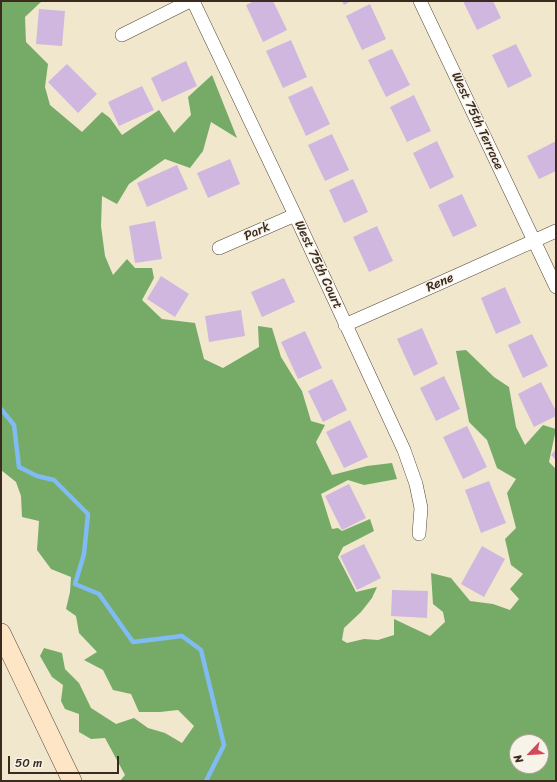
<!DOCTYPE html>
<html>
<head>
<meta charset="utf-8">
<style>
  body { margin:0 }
  #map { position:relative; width:557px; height:782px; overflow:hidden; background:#f0e7cd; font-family:Sriracha,sans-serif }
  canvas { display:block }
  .frame { position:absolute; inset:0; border:2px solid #3b2a1e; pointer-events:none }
  .north { position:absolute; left:509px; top:734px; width:40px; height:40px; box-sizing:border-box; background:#f7f3e8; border:1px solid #aca397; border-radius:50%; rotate:245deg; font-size:11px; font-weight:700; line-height:16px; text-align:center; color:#3b2a1e }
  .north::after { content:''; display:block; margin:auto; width:14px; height:18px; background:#d1495b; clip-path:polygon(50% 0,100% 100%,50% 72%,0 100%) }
  .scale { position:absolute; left:8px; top:756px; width:111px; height:18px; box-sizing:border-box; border:2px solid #3b2a1e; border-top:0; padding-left:5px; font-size:12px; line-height:14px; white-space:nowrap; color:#3b2a1e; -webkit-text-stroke:3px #f7f3e8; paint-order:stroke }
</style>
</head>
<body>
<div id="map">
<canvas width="557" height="782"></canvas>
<div class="frame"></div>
<div class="north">N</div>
<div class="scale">50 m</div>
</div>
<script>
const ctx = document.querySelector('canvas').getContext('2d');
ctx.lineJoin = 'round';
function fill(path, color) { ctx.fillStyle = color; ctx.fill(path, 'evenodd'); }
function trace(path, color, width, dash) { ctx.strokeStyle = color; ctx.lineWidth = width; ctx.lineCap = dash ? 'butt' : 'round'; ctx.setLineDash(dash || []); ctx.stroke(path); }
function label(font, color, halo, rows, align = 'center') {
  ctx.font = font + ' Sriracha,sans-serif'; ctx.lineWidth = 3; ctx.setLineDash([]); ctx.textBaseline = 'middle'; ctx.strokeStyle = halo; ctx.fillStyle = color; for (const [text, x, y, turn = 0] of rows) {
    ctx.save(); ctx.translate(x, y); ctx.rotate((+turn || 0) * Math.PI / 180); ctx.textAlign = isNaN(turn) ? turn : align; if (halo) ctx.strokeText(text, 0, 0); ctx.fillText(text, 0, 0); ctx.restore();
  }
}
fill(new Path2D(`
  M1,1H42L25,17L26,42L48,64L45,87L50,105L82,132L102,112L110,118L122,135L159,110L174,133L191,115L188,97L212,75L237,138L211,122L203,151L190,168L165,159L129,184L117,204L102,196L101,226L105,256L113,275L127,259L135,268H152L154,278L142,300L162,319L195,323L204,359L223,368L259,347L258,326L272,328L281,357L302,391L311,421L325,425L316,442L332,475L367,466L392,463L397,479L364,485L348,480L321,494L332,529L338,528L342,531L370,519L374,531L343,547L338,557L356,592L377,587L372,598L361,612L344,628L342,640L347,643L364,639L378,640L394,635V619L430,636L445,622L443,612L433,604L431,573L451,578L470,601L493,604L510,610L519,599L510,589L523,574L511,565L505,539L516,528L507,493L516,479L497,468L487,440L469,422L456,351L466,350L494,377L509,387L516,427L525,445L543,425L556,429L549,462L556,469V781H120L125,775L105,738L91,739L79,732V714L65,709L61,701L63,685L52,677L40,656L44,648L62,653L65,669L79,683L91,708L116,724L134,718L148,728L165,733L182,743L194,726L178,710L160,712H139L131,694L113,690L103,670L84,660L97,652L79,633L76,616L66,609L70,592L71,577L51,569L37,550L39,521L22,517L21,496L16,482L1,470ZM517,742H541V766H517Z`), '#76aa67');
trace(new Path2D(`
  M1,409L14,425L19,467L37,476L54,480L88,514L84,554L75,584L99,594L133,642L182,636L201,650L224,745L206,781`), '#80bbf2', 4.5);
fill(new Path2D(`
  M254,1H273L287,30L263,42L246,5Z
  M342,1H351L344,5Z
  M463,1H493L501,18L477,30Z
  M370,4L386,39L362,50L346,16Z
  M39,9L65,11L62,46L36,44Z
  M291,40L307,77L283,88L266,51Z
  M516,44L532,76L508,88L492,55Z
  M392,49L410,85L386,97L368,60Z
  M186,61L197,86L162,102L151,78Z
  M67,64L97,94L78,113L48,82Z
  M142,86L154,110L119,126L108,102Z
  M312,86L330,124L306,136L288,97Z
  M414,95L431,131L407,142L390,107Z
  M332,134L349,170L325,181L308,145Z
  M437,141L454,177L430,189L413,153Z
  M556,141V171L539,179L527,156Z
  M230,159L240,184L208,198L197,173Z
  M177,165L188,189L147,207L137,183Z
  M353,179L368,212L344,223L329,190Z
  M462,194L477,226L453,237L438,205Z
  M155,221L162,259L135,263L129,226Z
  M377,226L393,261L369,272L353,237Z
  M161,276L189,294L175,317L147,299Z
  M284,278L295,302L262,317L251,292Z
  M505,287L521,323L496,334L481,298Z
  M241,310L245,336L209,342L205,316Z
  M422,328L438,364L414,376L397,339Z
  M305,331L322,368L298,379L281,342Z
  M532,334L548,366L523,378L508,345Z
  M444,376L460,409L436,421L420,388Z
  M332,379L347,410L323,422L308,391Z
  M541,382L556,411V416L534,427L518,394Z
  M350,420L368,457L344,468L326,432Z
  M467,426L487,467L463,479L443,437Z
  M556,449V460L551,455Z
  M489,481L506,523L481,533L465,490Z
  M349,484L366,518L342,530L325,496Z
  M364,544L381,578L357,590L340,556Z
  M482,546L505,559L484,597L461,584Z
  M392,590L428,591L427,618L391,616Z`), '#d0b7e0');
const minor = new Path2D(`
  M193,1L295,215L404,450L416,484L421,508L419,534
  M420,1L556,287
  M122,35L190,1
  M219,248L295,215
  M345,325L440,283L556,231`);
const secondary = new Path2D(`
  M1,633L72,781`);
trace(minor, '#564638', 14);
trace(secondary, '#564638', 20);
trace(minor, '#fff', 13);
trace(secondary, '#fee5c5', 19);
label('13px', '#3b2a1e', '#f7f3e8', [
  ["West 75th Terrace",477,121,65],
  ["Park",257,232,-24],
  ["West 75th Court",318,265,65],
  ["Rene",440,283,-24]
]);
</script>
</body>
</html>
